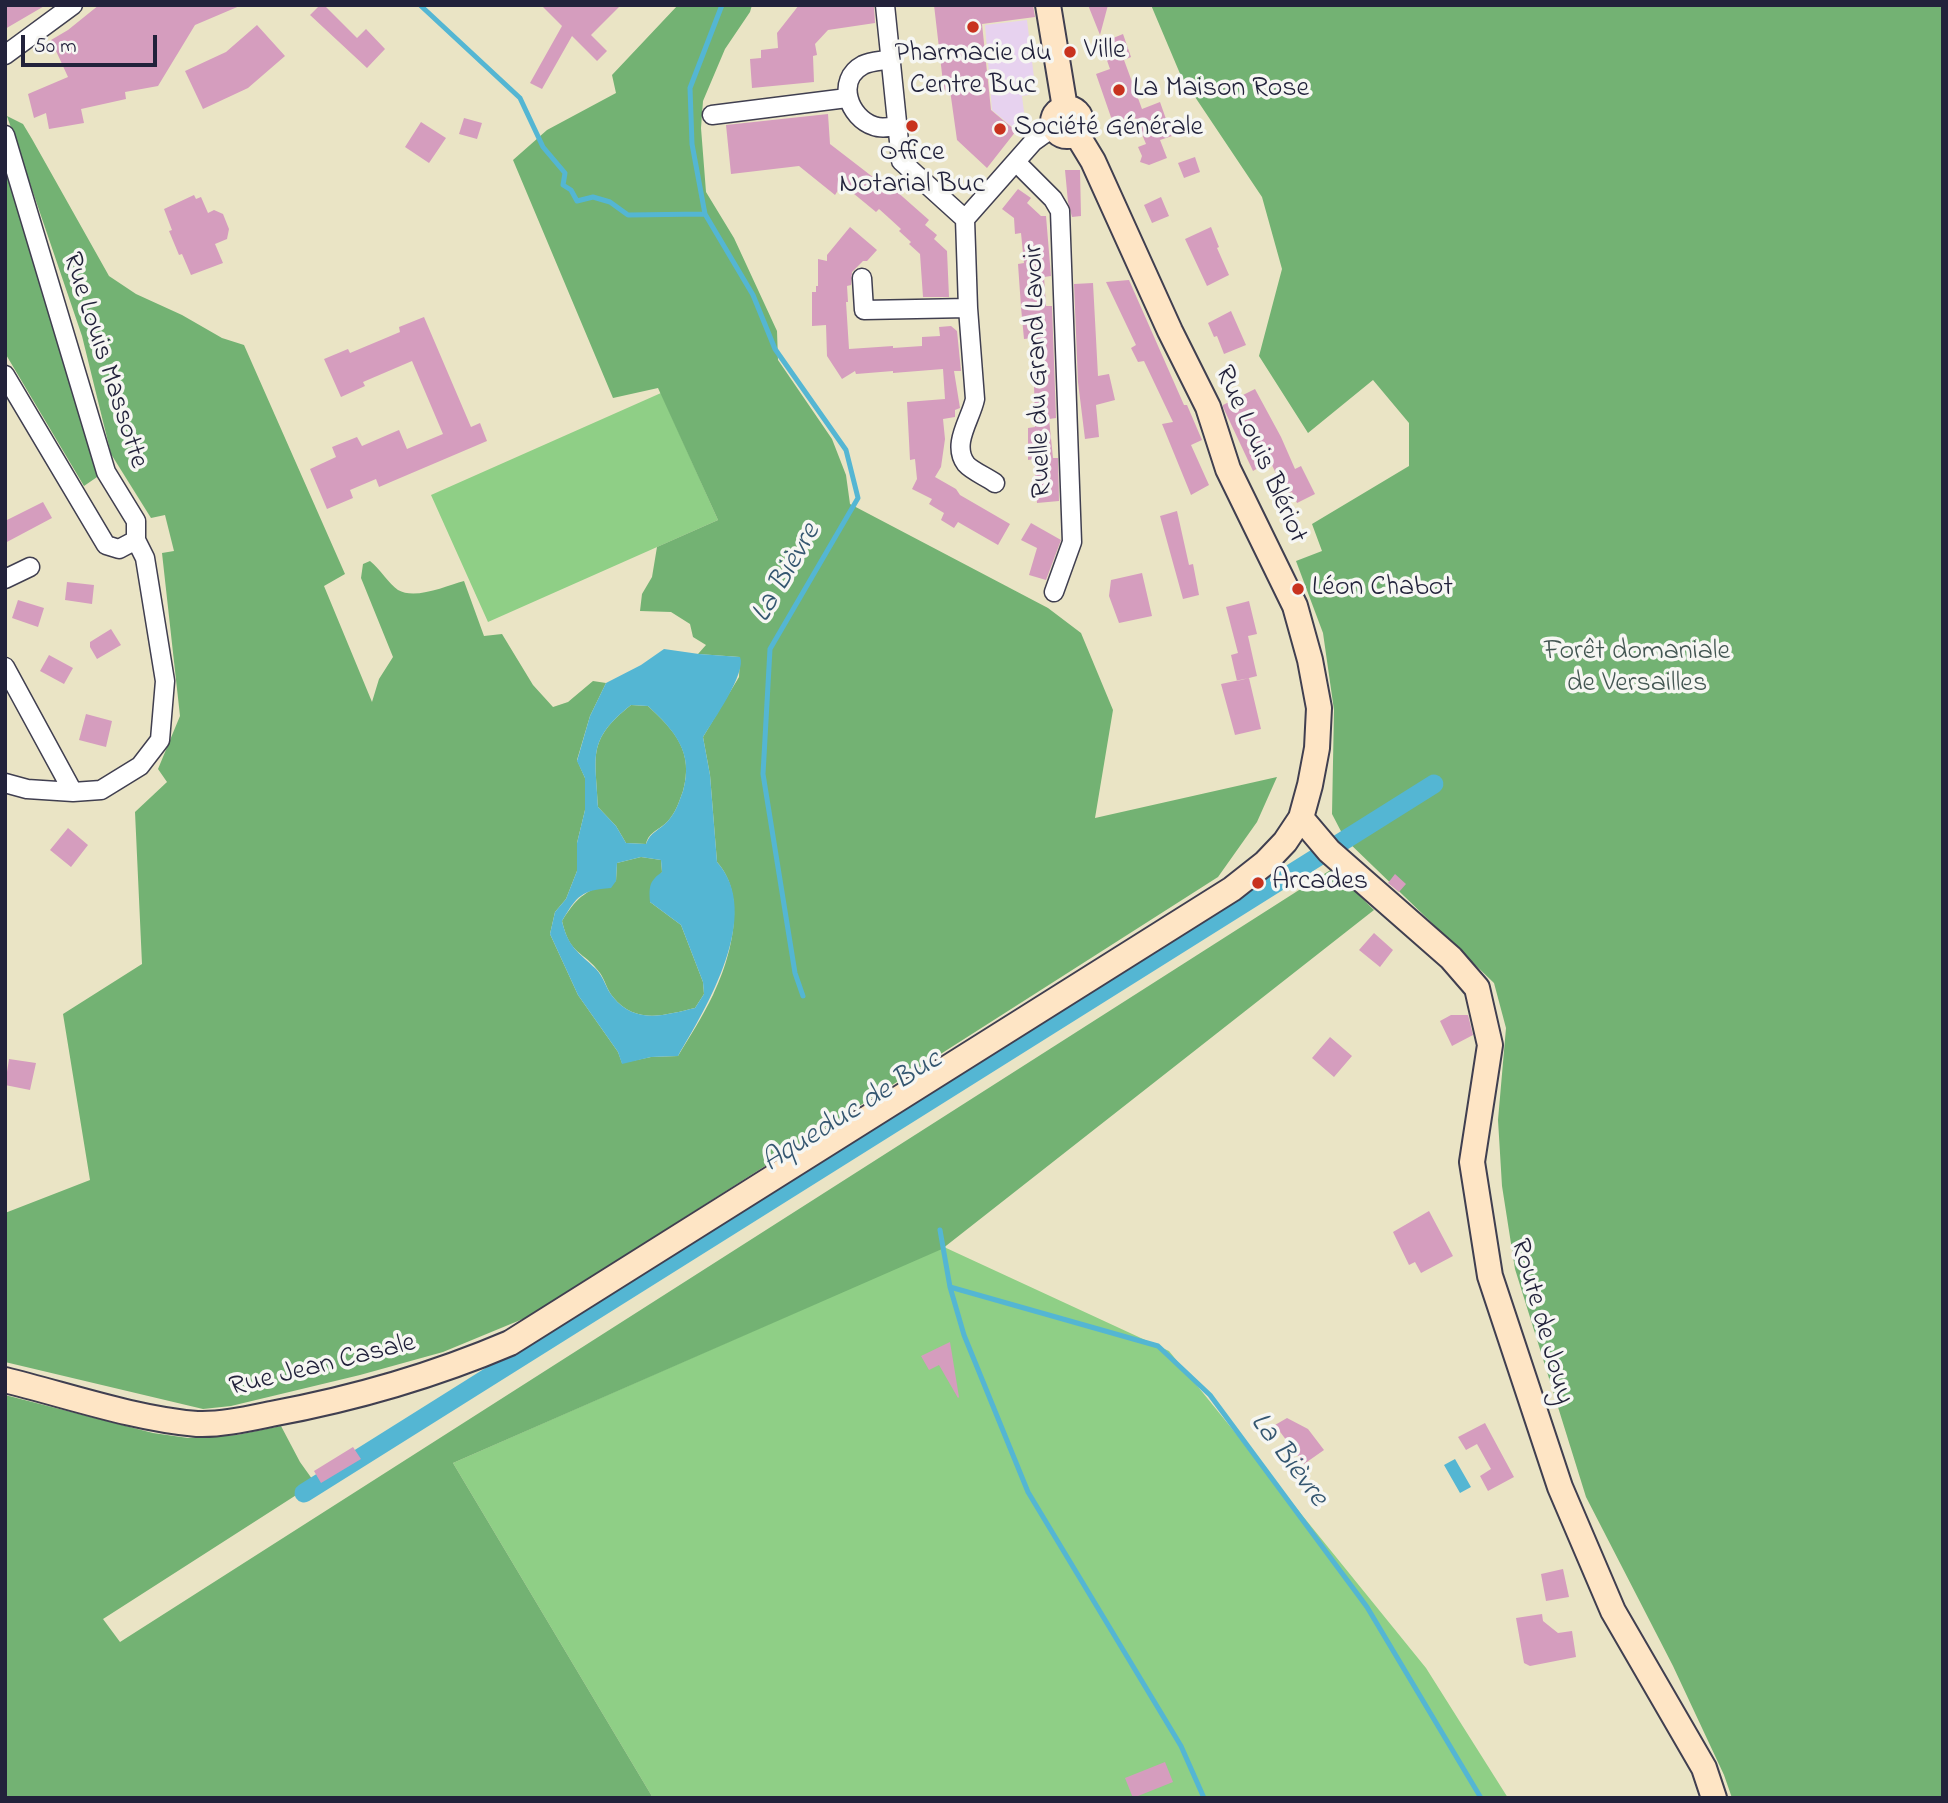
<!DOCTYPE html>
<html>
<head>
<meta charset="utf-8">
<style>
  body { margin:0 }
  #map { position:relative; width:1948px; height:1803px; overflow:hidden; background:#eae4c5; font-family:"Indie Flower",sans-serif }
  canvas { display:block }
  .frame { position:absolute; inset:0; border:7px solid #22223b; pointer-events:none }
  .scale { position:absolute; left:21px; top:35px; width:136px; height:32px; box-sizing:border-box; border:4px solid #22223b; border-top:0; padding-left:9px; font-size:21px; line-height:24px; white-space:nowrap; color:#22223b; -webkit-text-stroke:5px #f6f6f2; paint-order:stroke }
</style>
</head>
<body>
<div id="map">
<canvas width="1948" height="1803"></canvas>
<div class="frame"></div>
<div class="scale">50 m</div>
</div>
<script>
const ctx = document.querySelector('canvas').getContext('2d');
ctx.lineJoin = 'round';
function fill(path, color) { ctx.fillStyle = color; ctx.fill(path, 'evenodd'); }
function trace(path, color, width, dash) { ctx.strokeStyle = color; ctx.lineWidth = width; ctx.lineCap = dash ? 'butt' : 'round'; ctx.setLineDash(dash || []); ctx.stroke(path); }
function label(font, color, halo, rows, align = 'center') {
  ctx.font = font + ' "Indie Flower",sans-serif'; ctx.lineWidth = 7; ctx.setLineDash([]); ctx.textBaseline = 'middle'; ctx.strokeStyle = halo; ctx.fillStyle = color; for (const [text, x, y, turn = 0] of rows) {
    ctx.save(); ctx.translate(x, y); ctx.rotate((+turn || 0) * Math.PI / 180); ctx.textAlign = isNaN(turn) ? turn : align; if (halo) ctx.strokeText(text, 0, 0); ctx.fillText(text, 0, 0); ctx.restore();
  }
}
fill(new Path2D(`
  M1027,20L1036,94L1022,96L1025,120L1016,130L992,110L985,25Z`), '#e7d2ef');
fill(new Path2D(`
  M661,393L718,520L488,622L431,495Z
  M944,1247L1169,1351L1426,1668L1508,1798H653L453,1463Z`), '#8fcf86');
fill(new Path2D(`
  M678,5H752L750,12L725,49L703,101L701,128L706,192L734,238L777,331L778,360L832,439L846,475L850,504L1048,608L1081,633L1113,710L1095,818L1277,777L1257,822L1218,877L530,1316L443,1352L360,1375L231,1406L203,1409L5,1362V1213L90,1180L63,1014L142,964L135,812L167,782L158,769L180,716L162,553L174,551L165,515L151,518L111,454L82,336L7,116L23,124L32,139L109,276L136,294L182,315L222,338L244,345L345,574L324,586L372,702L379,679L393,657L361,578L363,564L370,561C380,569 389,584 398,590C415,600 446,586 464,581L484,636L502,634L533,685L553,707L568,702L593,681L606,683L590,716L577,760L585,778V810L577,843V871L566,899L555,912L550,934L578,995L618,1052L622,1063L651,1057L678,1056C690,1036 703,1016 713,995C731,958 748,896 717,862L710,775L703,737L739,677L740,657L698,654L706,645L693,637L690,624L671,612L640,611L642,594L652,577L657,547L718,520L658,388L613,398L513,160L547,130L616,93L612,75Z
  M1151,5H1943V1798H1732L1724,1775L1673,1666L1586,1497L1515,1269L1502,1186L1498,1120L1506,1028L1494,983L1345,839L1332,814L1334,710L1323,633L1296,561L1322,551L1312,524L1409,466V423L1373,380L1308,433L1259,356L1282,269L1262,197L1181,76Z
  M5,159L100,475L84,486L5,353Z
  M631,705L648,706C675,731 694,752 683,791C679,802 676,812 668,821C660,830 649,831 646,844L626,843L616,826L598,807C596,755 586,741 631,705Z
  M641,857L661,860L662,872L650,902L681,925L703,982L704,994L695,1008C665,1015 636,1025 613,997C607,990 605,980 600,973C583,950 570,956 562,921C578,895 587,890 616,881L617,863Z
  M1332,869L1374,910L942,1249L453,1463L653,1798H5V1395L153,1433L188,1438L237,1435L281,1426L300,1462L315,1483L103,1619L120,1642Z`), '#73b273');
fill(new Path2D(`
  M664,649L699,654L740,657C747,672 713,721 703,737L710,775L717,862C764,914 706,1008 678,1056L651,1057L622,1064L618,1052L578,995L550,934L555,912L566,899L577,871V843L585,810V778L577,761L590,716L606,683L641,665ZM631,705L648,706C675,731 694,753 683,791C679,802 676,812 668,821C660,830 650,832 646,844L626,843L616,826L598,807C596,755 586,741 631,705ZM641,857L661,860L662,872C649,881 649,887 650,902L681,925L703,982L704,994L695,1008C665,1015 636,1025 613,997C606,989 604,977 596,969C578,952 568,947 562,921C577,896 581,890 611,888L616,881L617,863Z
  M1455,1459L1471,1487L1460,1493L1444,1465Z`), '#54b6d3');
trace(new Path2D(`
  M420,5L520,98L543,147L565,173L563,185L571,190L577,201L593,197L610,202L628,215L705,214L753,295L775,349L846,450L858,498L770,649L763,774L795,973L803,996
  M705,214L692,144L690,88L722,5
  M940,1230L950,1287L964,1335L1028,1492L1181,1746L1204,1798
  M950,1287L1158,1346L1210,1395L1367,1607L1481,1798`), '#54b6d3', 5);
trace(new Path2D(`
  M304,1493L1434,784`), '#54b6d3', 19);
fill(new Path2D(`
  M5,5H46L5,29Z
  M99,5H242L195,25L158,86L125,92L126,99L81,109L84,123L49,129L46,113L34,118L28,94L68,77L51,40L68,30Z
  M320,5H324L357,38L366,29L385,49L367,68L310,15Z
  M541,5H621L591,35L607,51L597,61L572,36L542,89L530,83L562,26Z
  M799,5H874L875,23L828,30L815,44L817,55L813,56L814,82L752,88L750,59L761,58V50L778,48L777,33Z
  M934,5H1033L1035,17L982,24L991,110L1016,131L987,168L957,140L950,90L944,91Z
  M1088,5H1108L1100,35Z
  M257,25L285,56L248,88L203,109L185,71L226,52Z
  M1123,34L1131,57L1124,60L1142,109L1160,102L1172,136L1160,140L1167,158L1149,165L1140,162L1142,156L1138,147L1146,144L1134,115L1113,123L1096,74L1110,69L1101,43Z
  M828,114L830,144L878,181V177L894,191L895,190L929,220L925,225L937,235L934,239L947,251L949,297H923L920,254L909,244L911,242L899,231L901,229L889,218L879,209L876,212L842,184L835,195L799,166L731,174L726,125Z
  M464,118L482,123L477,139L459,134Z
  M421,122L446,138L429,163L405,147Z
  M1195,157L1200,172L1184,178L1178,163Z
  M1065,170H1080L1081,216L1072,217L1068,202Z
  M1018,189L1031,198L1027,203L1041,216H1046L1051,276L1044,277L1046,306H1052L1056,418L1049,419L1053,458H1058L1059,501L1037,503L1034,459L1028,460V428L1035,427L1033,338L1024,339L1021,307L1018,264L1024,263L1021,233L1015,234L1014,218L1002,209Z
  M194,195L196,199L201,197L208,213L214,210L223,214L229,229L227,239L215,244L223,263L191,275L182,254L179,255L169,231L172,230L164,209Z
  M1161,197L1169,216L1152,223L1144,205Z
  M850,227L877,250L867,261H863L852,272L851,285L847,286L848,302H846L849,349L893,346V348L922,346V337L940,336L939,327L951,326L957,331L961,371H954L960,408L955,410V417L943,419L945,439L941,467L935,477L956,489L960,495L1010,524L998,545L958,522L954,528L941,520L944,513L929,504L932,499L912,489L917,479L915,459L910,460L907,402L945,399L943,369L893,373V371L856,374L855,371L842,379L827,356L826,325L812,326V292H816V286H818V259L827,261V255Z
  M1211,227L1219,247L1217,248L1229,275L1207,286L1185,239Z
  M1129,280L1184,405H1187L1202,440L1191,445L1209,485L1191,495L1162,424L1173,422L1144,361L1138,362L1131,348L1136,345L1106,282Z
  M1093,283L1098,376L1109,374L1115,400L1096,405L1099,437L1085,439L1078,382L1074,284Z
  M1231,311L1246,345L1224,354L1217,336L1214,337L1208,323Z
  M424,317L471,427L480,423L487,441L379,487L376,479L350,490L353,498L327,509L310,469L336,457L332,447L357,437L362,446L399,430L407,449L443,434L412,361L363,382L365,386L341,397L324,359L348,349L350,353L400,332L399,327Z
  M1255,389L1281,437L1295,469L1301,466L1315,494L1297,503L1292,492L1288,494L1285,487L1283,488L1270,461L1253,471L1223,407V405Z
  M43,502L52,518L5,543V521Z
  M1177,511L1189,565L1193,564L1199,595L1183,599L1160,516Z
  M1031,523L1061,540L1046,580L1029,575L1037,548L1021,540Z
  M1142,573L1152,616L1119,623L1109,596L1111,580Z
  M67,582L94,585L92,604L65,600Z
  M18,600L44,608L38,627L12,618Z
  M1249,601L1257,634L1248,636L1257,676L1237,681L1231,655L1238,653L1226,607Z
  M111,629L121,645L97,659L90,647V642Z
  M49,655L73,668L64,684L40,671Z
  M1249,678L1261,729L1235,735L1221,684Z
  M86,714L112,721L106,747L79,740Z
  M68,828L88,845L71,867L50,850Z
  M1395,874L1406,884L1399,892L1388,883Z
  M1374,933L1393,950L1380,967L1359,950Z
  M1451,1015H1468L1473,1035L1452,1046L1440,1021Z
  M1330,1037L1352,1056L1334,1077L1312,1058Z
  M9,1059L36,1063L30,1090L5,1085Z
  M1429,1211L1453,1256L1421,1273L1415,1262L1409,1265L1393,1232Z
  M950,1342L959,1397L958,1398L939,1365L929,1370L921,1356Z
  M1287,1418L1308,1429L1324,1450L1304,1464L1275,1425Z
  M1485,1423L1514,1477L1488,1491L1480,1476L1491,1469L1477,1444L1466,1450L1458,1437Z
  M353,1447L361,1459L321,1483L314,1471Z
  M1563,1569L1569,1597L1546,1601L1541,1574Z
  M1542,1614L1543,1621L1558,1633L1572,1631L1576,1657L1530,1666L1524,1663L1516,1618Z
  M1165,1762L1173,1782L1133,1798L1125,1778Z`), '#d59dbe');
const street = new Path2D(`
  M885,5L901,161L965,219L1033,142L1054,127
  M5,55L73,5
  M891,59C882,61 871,61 863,65C835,80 849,118 874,126C881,129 890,127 897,126
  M712,115L847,98
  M5,135L106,472L136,521V540L119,549L106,545L5,375
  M1016,162L1053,199L1060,211L1072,542L1054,592
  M965,219L968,308L975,399C971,419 951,444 966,464C972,471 987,477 995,483
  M862,278L864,310L968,308
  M5,579L30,567
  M5,667L73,792
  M5,783L27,789L73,792L101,790L140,766L160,740L165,681L145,558L136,540`);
const secondary = new Path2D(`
  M1048,5L1065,108
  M1053 122a14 14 0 1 1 28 0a14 14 0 1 1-28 0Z
  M1301,818L1329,851L1451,958L1477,988L1490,1045L1472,1162L1490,1276L1560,1487L1613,1611L1704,1768L1714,1798
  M5,1380C66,1395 135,1419 197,1424C221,1425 247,1419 271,1414C352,1399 435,1375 510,1343L1232,889L1265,863L1285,842L1301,818L1310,785L1317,748L1319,708L1310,660L1295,606L1228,469L1208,407L1170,331L1093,161L1076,133`);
trace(street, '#403f50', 21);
trace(secondary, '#403f50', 28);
trace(street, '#fff', 18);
trace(secondary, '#fee5c5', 24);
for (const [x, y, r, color] of [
  [973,27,7,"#c8321e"],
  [1070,52,7,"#c8321e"],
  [1119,90,7,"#c8321e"],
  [912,126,7,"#c8321e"],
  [1000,129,7,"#c8321e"],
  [1298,589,7,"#c8321e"],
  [1258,883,7,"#c8321e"]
]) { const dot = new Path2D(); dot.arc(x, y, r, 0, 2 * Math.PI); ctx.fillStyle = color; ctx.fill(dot); trace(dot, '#f6f6f2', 2.5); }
label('28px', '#22223b', '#f6f6f2', [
  ["Ville",1084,52],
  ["Pharmacie du",973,55,"center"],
  ["Centre Buc",973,87,"center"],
  ["La Maison Rose",1133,90],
  ["Société Générale",1014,129],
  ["Office",912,154,"center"],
  ["Notarial Buc",912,186,"center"],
  ["Léon Chabot",1312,589],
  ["Arcades",1272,883]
], 'left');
label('28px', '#22223b', '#f6f6f2', [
  ["Rue Louis Massotte",103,361,72],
  ["Ruelle du Grand Lavoir",1040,371,-92],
  ["Rue Louis Blériot",1259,455,66],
  ["Route de Jouy",1540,1322,74],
  ["Rue Jean Casale",323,1367,-14]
]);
label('28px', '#435652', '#f6f6f2', [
  ["Forêt domaniale",1637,653],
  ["de Versailles",1637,685]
]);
label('italic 30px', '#345670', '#f6f6f2', [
  ["La Bièvre",788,574,-60],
  ["Aqueduc de Buc",853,1113,-32],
  ["La Bièvre",1287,1461,53]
]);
</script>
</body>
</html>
